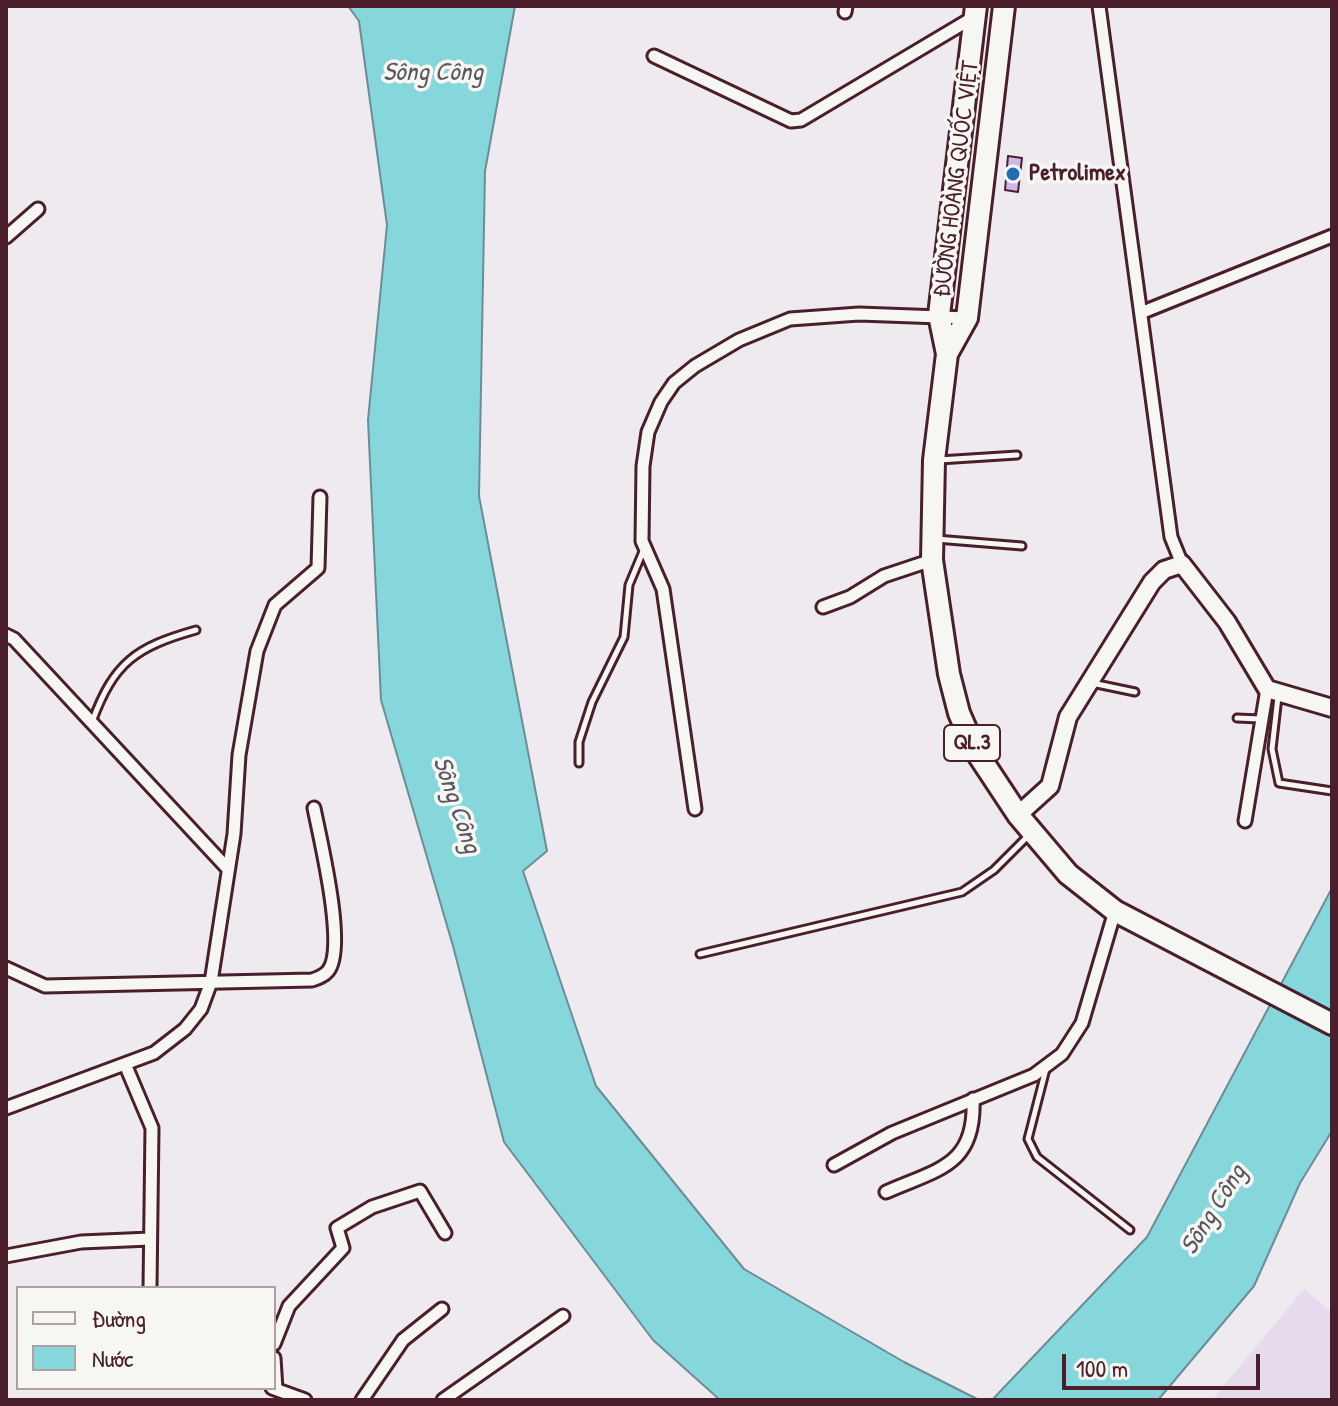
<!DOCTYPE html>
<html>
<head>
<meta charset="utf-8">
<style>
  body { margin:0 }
  #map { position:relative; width:1338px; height:1406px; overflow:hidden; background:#eeeaf0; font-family:"Patrick Hand",sans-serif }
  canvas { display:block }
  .frame { position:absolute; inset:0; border:8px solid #4a1f2b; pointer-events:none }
  .legend { position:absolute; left:16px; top:1286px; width:260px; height:104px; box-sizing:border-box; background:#f6f6f2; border:2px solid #b1a0a2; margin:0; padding:10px 14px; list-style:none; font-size:24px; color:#4a1f2b }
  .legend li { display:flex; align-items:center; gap:16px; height:40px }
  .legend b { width:40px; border:2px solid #b1a0a2 }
  .scale { position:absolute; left:1062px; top:1354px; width:198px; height:36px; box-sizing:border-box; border:4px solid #4a1f2b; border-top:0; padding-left:10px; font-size:24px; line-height:28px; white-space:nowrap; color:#4a1f2b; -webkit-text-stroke:6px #f6f6f2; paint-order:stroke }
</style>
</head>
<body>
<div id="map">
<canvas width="1338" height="1406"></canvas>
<div class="frame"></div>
<ul class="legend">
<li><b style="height:10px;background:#f6f6f2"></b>Đường</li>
<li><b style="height:22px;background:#85d7dc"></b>Nước</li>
</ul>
<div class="scale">100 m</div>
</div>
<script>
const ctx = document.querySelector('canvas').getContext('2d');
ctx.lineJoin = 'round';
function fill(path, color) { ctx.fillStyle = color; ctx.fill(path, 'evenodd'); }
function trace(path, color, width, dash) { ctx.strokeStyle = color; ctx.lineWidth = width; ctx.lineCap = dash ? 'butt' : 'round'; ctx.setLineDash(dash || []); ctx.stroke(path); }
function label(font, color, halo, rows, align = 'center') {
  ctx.font = font + ' "Patrick Hand",sans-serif'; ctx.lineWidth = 7; ctx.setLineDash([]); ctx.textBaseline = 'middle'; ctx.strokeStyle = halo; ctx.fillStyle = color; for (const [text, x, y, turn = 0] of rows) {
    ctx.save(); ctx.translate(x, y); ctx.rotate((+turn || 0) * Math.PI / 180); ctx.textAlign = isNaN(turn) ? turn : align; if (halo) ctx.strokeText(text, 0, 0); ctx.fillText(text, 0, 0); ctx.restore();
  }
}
fill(new Path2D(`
  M1304,1289L1332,1312V1400H1212Z`), '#e5dbed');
const water = new Path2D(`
  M348,6H515L485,171L479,496L547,851L523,871L596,1086L744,1269L904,1362L979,1400H720L653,1340L504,1142L453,946L381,700L368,420L387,225L359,21Z
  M1332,888V1131L1300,1183L1254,1286L1158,1400H992L1147,1237Z`);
fill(water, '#85d7dc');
trace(water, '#6d8d95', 2);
const building = new Path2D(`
  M1008,156L1022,158L1018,192L1005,190Z`);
fill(building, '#cfb8e7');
trace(building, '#4a1f2b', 2);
const lane = new Path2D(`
  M939,460L1017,455
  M936,539L1022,546
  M1092,683L1135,692
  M1278,697L1272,749L1279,783L1332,791
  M1237,718L1260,719
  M92,722C114,662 136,647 196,630
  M579,763V742L592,702L624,637L629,585L644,549
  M700,954L962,892L994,870L1030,834
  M1046,1069L1028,1139L1037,1157L1130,1230`);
const street = new Path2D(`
  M1099,6L1171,537L1182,564
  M845,12L846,6
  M654,56L791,121L801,120L974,17
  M6,237L38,209
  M1143,312L1332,236
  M823,607L850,597L884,576L932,560
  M6,635L14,639L228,869
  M695,809L663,589L642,541L643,466L648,432L661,402L674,383L695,366L739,340L790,319L859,314L967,318
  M1245,821L1267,689
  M6,968L45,986L312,980C318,978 324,976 328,971C347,948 320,839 314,808
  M125,1064L152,1128L150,1288
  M6,1108L154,1053L185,1029L201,1009L211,982L234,834L239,755L257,651L275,605L318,568L320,497
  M834,1165L892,1133L1034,1075L1062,1054L1082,1023L1115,911
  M886,1192C938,1169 976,1166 973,1099
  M6,1256L81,1242L150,1239
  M274,1344L289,1306L343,1248L337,1228L372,1207L420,1191L445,1233
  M274,1358L276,1389
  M272,1388L305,1400
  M362,1400L403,1340L442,1309
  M443,1400L563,1316`);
const secondary = new Path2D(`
  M1018,815L1050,786L1068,717L1152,582L1164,570L1182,564L1227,622L1267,689L1332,708`);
const highway = new Path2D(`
  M976,6L939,315L947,354L934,460L932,560L949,674L959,713L975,750L1018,815L1068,874L1115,911L1332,1024
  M947,354L967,318L1004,6`);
trace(lane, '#4a1f2b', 11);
trace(street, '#4a1f2b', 17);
trace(secondary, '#4a1f2b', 22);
trace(highway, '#4a1f2b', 26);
trace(lane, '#f6f6f2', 5);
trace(street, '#f6f6f2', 11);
trace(secondary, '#f6f6f2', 16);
trace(highway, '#f6f6f2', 20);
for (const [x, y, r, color] of [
  [1013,174,8,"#1f6fb2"]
]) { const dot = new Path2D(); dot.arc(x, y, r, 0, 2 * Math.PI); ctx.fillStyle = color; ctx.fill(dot); trace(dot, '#f6f6f2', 3); }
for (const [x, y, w] of [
  [972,743,56]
]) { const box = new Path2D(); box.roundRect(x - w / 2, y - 18, w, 36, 6); ctx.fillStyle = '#f6f6f2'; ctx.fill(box); trace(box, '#4a1f2b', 2); }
label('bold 22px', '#4a1f2b', null, [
  ["QL.3",972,743]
]);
label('bold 24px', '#4a1f2b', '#f6f6f2', [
  ["Petrolimex",1029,174]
], 'left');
label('24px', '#4a1f2b', '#f6f6f2', [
  ["ĐƯỜNG HOÀNG QUỐC VIỆT",957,179,-83]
]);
label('italic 26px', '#5c5660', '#f6f6f2', [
  ["Sông Công",433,73],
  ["Sông Công",456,805,71],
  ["Sông Công",1214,1210,-58]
]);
</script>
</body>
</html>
